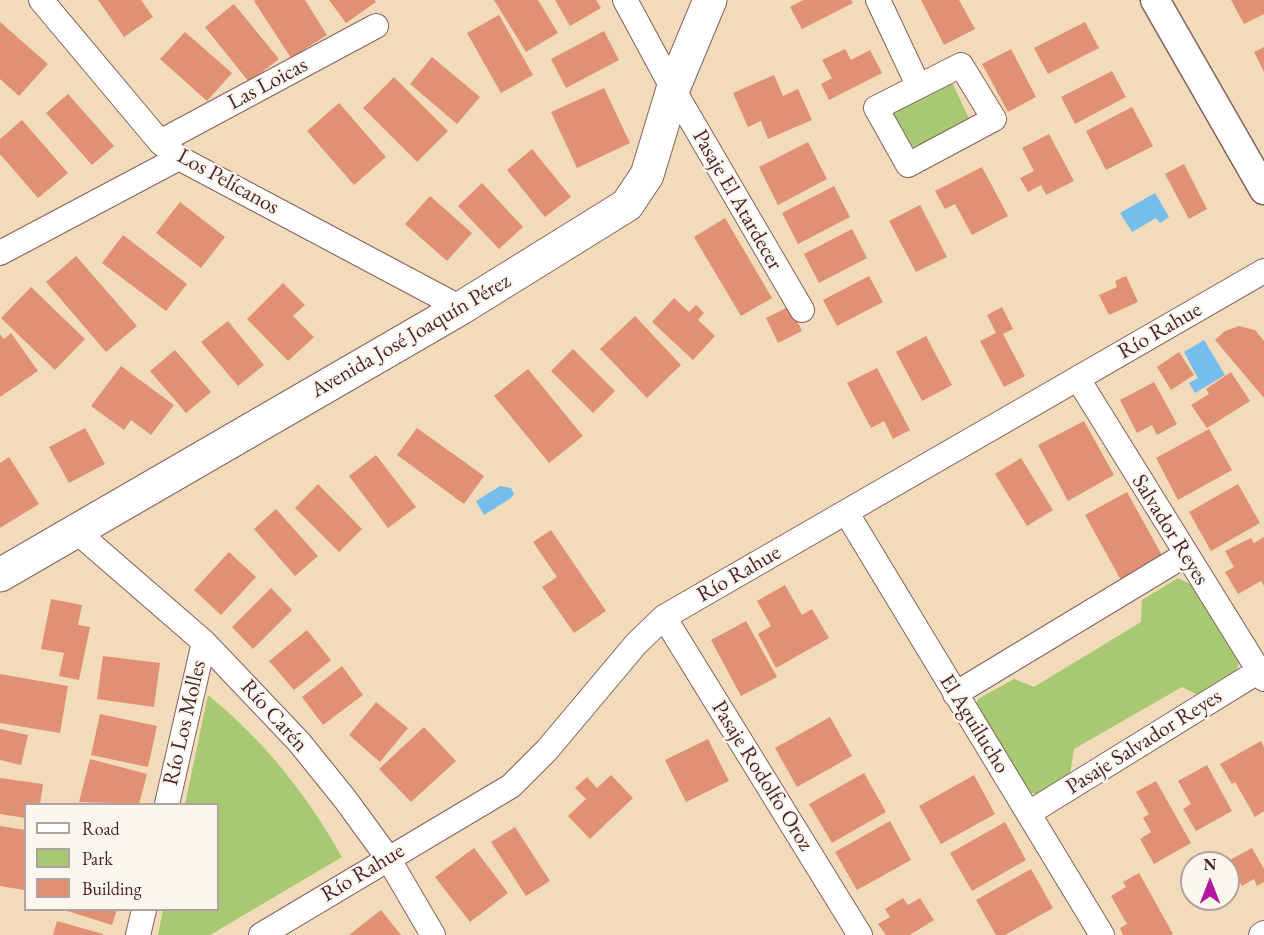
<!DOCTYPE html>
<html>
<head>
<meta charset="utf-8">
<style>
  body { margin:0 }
  #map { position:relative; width:1264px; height:935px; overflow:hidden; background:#f1dbbb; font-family:"EB Garamond",serif }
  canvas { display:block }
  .legend { position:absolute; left:24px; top:803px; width:195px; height:108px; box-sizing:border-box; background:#fbf7ec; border:2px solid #b4a19f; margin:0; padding:8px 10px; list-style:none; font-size:18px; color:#4a1f2b }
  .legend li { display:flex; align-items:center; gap:12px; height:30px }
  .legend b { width:30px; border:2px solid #b4a19f }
  .north { position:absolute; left:1180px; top:851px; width:60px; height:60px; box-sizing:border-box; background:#fbf7ec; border:2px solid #b4a19f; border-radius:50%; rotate:0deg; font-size:16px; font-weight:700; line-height:24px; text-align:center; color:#4a1f2b }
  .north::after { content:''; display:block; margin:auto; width:21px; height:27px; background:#b5179e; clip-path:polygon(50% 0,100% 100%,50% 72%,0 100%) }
</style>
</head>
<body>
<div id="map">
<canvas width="1264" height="935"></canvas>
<ul class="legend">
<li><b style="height:8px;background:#fff"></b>Road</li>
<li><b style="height:16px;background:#a8c972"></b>Park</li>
<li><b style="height:16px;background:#e09073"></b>Building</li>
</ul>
<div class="north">N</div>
</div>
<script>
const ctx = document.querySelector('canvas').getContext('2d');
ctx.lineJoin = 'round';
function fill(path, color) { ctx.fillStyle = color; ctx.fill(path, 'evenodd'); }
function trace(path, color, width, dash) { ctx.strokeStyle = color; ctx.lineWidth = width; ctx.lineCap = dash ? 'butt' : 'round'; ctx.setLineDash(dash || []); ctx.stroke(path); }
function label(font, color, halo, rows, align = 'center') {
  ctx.font = font + ' "EB Garamond",serif'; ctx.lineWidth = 4.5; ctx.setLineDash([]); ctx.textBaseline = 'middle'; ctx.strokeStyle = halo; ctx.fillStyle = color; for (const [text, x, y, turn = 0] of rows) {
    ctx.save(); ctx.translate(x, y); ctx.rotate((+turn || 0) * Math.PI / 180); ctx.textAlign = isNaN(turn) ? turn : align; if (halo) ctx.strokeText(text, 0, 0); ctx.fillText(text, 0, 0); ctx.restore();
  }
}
fill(new Path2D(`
  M951,80L971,123L921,149L907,144L891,121L894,110Z
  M1178,578L1192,585L1239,663L1234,676L1198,695L1182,687L1074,749L1070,774L1036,794L1021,790L974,711L978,699L1014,679L1034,687L1141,622L1142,600Z
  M208,695C264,741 306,793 342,857L210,935H158L163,910H218V804H185Z`), '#a8c972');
fill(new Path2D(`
  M1155,193L1169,217L1160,223L1156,218L1132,232L1120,213Z
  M1204,340L1225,375L1195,393L1189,383L1198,378L1184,352Z
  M500,486L511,488L514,494L511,498L484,515L476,501Z`), '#75bded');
fill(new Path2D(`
  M98,0H141L153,17L124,37Z
  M256,0H305L327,35L291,58L254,1Z
  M329,0H374L376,2L346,23Z
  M494,0H538L558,33L526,52Z
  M555,0H596L601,8L570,26Z
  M803,0H851L853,3L802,29L790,7Z
  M921,0H959L975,29L944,45Z
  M1231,0H1264V14L1244,24Z
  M234,4L279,59L249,82L205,27Z
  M499,15L533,75L501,93L467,33Z
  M0,22L48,64L19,96L0,79Z
  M1085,22L1099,48L1048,74L1034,48Z
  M604,31L619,60L566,88L551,59Z
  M185,32L232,73L207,101L160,59Z
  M1264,47V72L1254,52Z
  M845,49L851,60L870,50L882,73L829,100L821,84L832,78L822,60Z
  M1011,49L1036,97L1008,112L982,64Z
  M432,57L480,97L457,124L410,84Z
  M1112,71L1126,97L1075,124L1061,97Z
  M774,75L783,96L798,89L812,120L768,139L761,121L748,127L733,93Z
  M394,77L448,131L417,162L363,108Z
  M604,88L630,143L577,168L551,112Z
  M68,94L114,146L92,165L46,113Z
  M339,103L386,157L354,185L307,131Z
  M1132,107L1153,146L1106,170L1086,131Z
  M22,120L68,173L38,198L0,154V139Z
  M1049,134L1074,181L1046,195L1041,185L1028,192L1020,178L1034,171L1022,148Z
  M808,142L827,179L778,205L759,167Z
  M532,149L571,197L545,217L507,170Z
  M1184,164L1207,209L1189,219L1165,174Z
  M982,167L1008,216L972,235L955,204L945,209L935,191Z
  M482,183L523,227L499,249L458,206Z
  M834,186L850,217L798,244L782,213Z
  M430,196L472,233L447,261L405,224Z
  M180,202L225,237L201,268L156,233Z
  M920,205L947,257L916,272L889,221Z
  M725,218L772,298L741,316L694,237Z
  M852,229L867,258L819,283L804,254Z
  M123,235L187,284L166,311L102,263Z
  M76,256L137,326L106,352L46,282Z
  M869,276L883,302L837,326L823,300Z
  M1126,276L1138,302L1109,315L1099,295L1117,287L1115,281Z
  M283,283L305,305L293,316L314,337L288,361L247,319Z
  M31,287L85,339L55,370L1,318Z
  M674,298L689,312L696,305L704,313L698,320L715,336L693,360L652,322Z
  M790,306L802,331L778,343L766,318Z
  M1002,307L1013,329L1003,334L1025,376L1004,387L980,341L996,333L987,315Z
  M635,316L681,365L647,398L600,349Z
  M228,321L264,365L238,386L201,342Z
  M1239,326L1255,330L1264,341V398L1215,340L1225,331Z
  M11,333L38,371L0,397V334L4,339Z
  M926,336L952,385L922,401L896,352Z
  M573,349L615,391L593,413L551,371Z
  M175,350L211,392L186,413L150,371Z
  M1179,352L1194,375L1171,390L1157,367Z
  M121,366L174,405L151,435L131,420L124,430L91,406Z
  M877,368L910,430L893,439L884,421L871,428L847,383Z
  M528,369L583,436L549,463L494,396Z
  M1231,372L1250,401L1207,428L1191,405L1209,394L1206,389Z
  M1154,382L1177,424L1157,435L1152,425L1137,433L1120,400Z
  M1084,421L1114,475L1068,501L1038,445Z
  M85,428L105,464L69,483L49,447Z
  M417,428L484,476L464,504L397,455Z
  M1209,429L1232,470L1178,500L1156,458Z
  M376,455L416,507L388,528L349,476Z
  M9,457L39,504L0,528V463Z
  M1021,458L1053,510L1027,526L995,474Z
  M318,484L362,529L339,552L295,508Z
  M1238,484L1260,523L1211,551L1189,512Z
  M1127,492L1164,559L1122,582L1085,515Z
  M276,509L318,556L295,576L254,529Z
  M551,530L606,611L574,633L542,587L557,577L533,542Z
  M1264,537V586L1261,581L1238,594L1225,572L1234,567L1225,551L1251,538L1254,543Z
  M229,552L256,577L221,615L194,590Z
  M785,585L802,615L812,609L829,638L776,668L758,634L771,626L757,601Z
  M271,588L292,610L253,649L232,627Z
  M51,599L82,605L78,625L90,627L79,680L59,676L64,653L41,649Z
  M746,621L777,677L741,696L711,640Z
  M307,630L331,660L294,690L269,661Z
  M103,656L160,663L154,707L97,699Z
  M342,666L363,695L323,725L302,697Z
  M0,674L68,686L60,733L0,723Z
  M376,702L408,728L380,762L349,735Z
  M100,714L157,726L148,767L91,755Z
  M830,717L852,756L797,787L775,748Z
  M424,727L456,761L411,802L379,769Z
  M0,729L28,735L21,765L0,760Z
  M708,739L729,781L686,802L665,760Z
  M1261,741L1264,747V811L1255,817L1235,782L1232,784L1220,764Z
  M90,759L147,774L139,804L79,802Z
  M1207,765L1232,811L1196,831L1183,809L1191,804L1178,781Z
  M864,773L886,812L832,843L809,804Z
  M611,775L633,798L590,839L568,816L586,799L575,788L587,777L597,788Z
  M974,775L995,814L941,844L919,806Z
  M0,778L43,784L40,804H26V818L0,814Z
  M1156,781L1191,843L1154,864L1140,839L1151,832L1143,818L1149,814L1136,792Z
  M890,821L911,860L857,890L835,852Z
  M1005,822L1026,860L972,891L950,853Z
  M0,826L26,830L24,890L0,886Z
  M515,827L550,881L526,896L491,842Z
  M474,848L508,893L470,922L435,877Z
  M1252,848L1264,869V882L1257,886L1254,879L1242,886L1228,861Z
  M1031,869L1053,908L1005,935H996L976,900Z
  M1139,873L1173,934L1170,935H1123L1120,928L1127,924L1111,896L1126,887L1123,882Z
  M903,898L908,905L920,898L934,920L910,935H886L878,924L890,917L885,909Z
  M64,910H117L112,925Z
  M381,910L401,935H349Z
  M57,921L103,934V935H53Z`), '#e09073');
const minor = new Path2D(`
  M41,0L160,142L179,158L461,308
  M625,0L673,89L802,310
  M878,0L918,85
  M961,65L994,119L908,165L876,108Z
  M160,142L376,26
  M0,253L179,158
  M1078,379L1264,679
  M846,512L1102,935
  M76,531L204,642L299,742L345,799L388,858L433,935
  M664,617L860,935
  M955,694L1185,555
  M167,804L204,642
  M1029,813L1259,671
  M138,935L144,910
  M261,935L511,786L547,750L636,644L664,617L1264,271
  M1261,935L1264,933`);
const tertiary = new Path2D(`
  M1155,0L1264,190`);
const secondary = new Path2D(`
  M0,575L461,308L627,205L647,175L673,89L710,0`);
trace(minor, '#84615d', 26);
trace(tertiary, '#84615d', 31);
trace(secondary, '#84615d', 35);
trace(minor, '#fff', 24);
trace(tertiary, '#fff', 28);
trace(secondary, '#fff', 33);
label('22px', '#4a1f2b', '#fbf7ec', [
  ["Las Loicas",268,84,-28],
  ["Los Pelícanos",228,182,29],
  ["Pasaje El Atardecer",737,200,60],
  ["Río Rahue",1160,331,-30],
  ["Avenida José Joaquín Pérez",411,336,-30],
  ["Salvador Reyes",1170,530,58],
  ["Río Rahue",739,574,-30],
  ["Río Carén",274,716,48],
  ["Río Los Molles",185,723,-77],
  ["El Aguilucho",974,724,58],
  ["Pasaje Salvador Reyes",1144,742,-32],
  ["Pasaje Rodolfo Oroz",762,776,58],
  ["Río Rahue",363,873,-31]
]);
</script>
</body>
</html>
